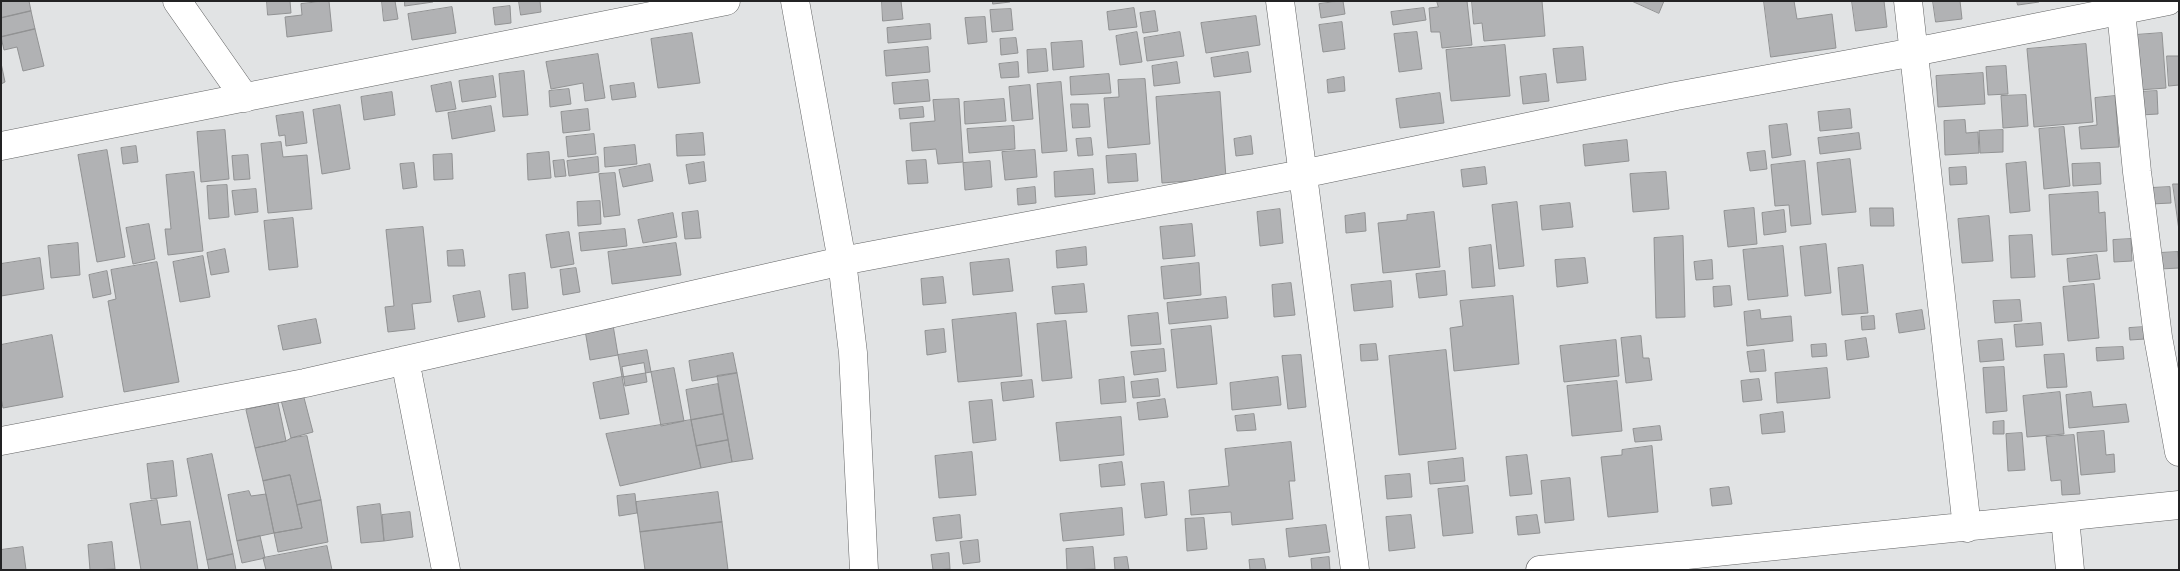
<!DOCTYPE html>
<html>
<head>
<meta charset="utf-8">
<style>
  body { margin:0 }
  #map { position:relative; width:2180px; height:571px; overflow:hidden; background:#e1e3e4; font-family:"DejaVu Sans",sans-serif }
  canvas { display:block }
  .frame { position:absolute; inset:0; border:2px solid #232324; pointer-events:none }
</style>
</head>
<body>
<div id="map">
<canvas width="2180" height="571"></canvas>
<div class="frame"></div>
</div>
<script>
const ctx = document.querySelector('canvas').getContext('2d');
ctx.lineJoin = 'round';
function fill(path, color) { ctx.fillStyle = color; ctx.fill(path, 'evenodd'); }
function trace(path, color, width, dash) { ctx.strokeStyle = color; ctx.lineWidth = width; ctx.lineCap = dash ? 'butt' : 'round'; ctx.setLineDash(dash || []); ctx.stroke(path); }
const building = new Path2D(`
  M29,1L31,11L1,18V2Z
  M267,1H290L291,13L268,15Z
  M329,1L332,31L287,37L285,17L302,15L301,4Z
  M382,1H395L398,19L384,21Z
  M405,1H433V2L405,6Z
  M519,1H540L541,12L521,15Z
  M882,1H901L903,19L883,21Z
  M993,1H1010V2L993,4Z
  M1343,1L1345,14L1321,18L1319,4Z
  M1437,1H1467L1472,45L1442,48L1440,32H1431L1429,8L1438,7Z
  M1472,1H1542L1545,36L1484,41L1482,23L1474,24Z
  M1632,1H1664L1659,13Z
  M1764,1H1794L1797,19L1832,14L1836,48L1771,57Z
  M1852,1H1884L1887,27L1856,31Z
  M1933,1H1960L1962,19L1936,22Z
  M2017,1H2039V2L2018,5Z
  M510,6L511,23L495,25L493,8Z
  M452,7L456,33L412,40L408,14Z
  M1134,8L1137,27L1109,30L1107,12Z
  M1424,8L1426,20L1393,25L1391,12Z
  M1011,9L1013,30L992,32L990,10Z
  M31,11L35,29L1,37V18Z
  M1155,11L1158,31L1143,33L1140,13Z
  M1256,16L1260,45L1206,53L1201,23Z
  M985,17L987,42L968,44L965,18Z
  M1342,22L1345,49L1323,52L1319,25Z
  M930,24L931,39L888,43L887,28Z
  M35,29L44,66L23,71L17,47L4,50L1,37Z
  M1137,32L1142,62L1120,65L1116,36Z
  M1180,32L1184,56L1147,61L1144,38Z
  M1417,32L1422,69L1399,72L1394,34Z
  M692,33L700,83L658,88L651,39Z
  M2162,33L2166,88L2139,90L2135,35Z
  M1016,38L1018,53L1001,55L1000,39Z
  M1082,41L1084,67L1053,70L1051,43Z
  M2086,44L2093,122L2034,127L2027,49Z
  M1505,45L1510,96L1451,101L1446,50Z
  M928,47L930,72L886,76L884,51Z
  M1583,47L1586,80L1557,83L1553,49Z
  M1046,49L1048,71L1028,73L1027,50Z
  M1248,52L1251,72L1214,77L1211,58Z
  M598,54L605,98L585,101L583,83L551,89L546,62Z
  M2167,56H2179V85L2169,86Z
  M1018,62L1019,77L1001,78L999,64Z
  M1177,62L1180,83L1154,86L1152,66Z
  M1,63L5,82L1,84Z
  M2006,66L2008,94L1988,95L1986,67Z
  M524,71L528,115L503,117L499,74Z
  M1983,73L1985,104L1938,107L1936,76Z
  M1109,74L1111,93L1071,95L1070,77Z
  M1546,74L1549,101L1523,104L1520,77Z
  M493,76L496,97L462,102L459,81Z
  M1344,77L1345,91L1328,93L1327,80Z
  M1145,79L1150,144L1108,148L1104,98L1119,97L1118,80Z
  M928,80L930,101L894,104L892,83Z
  M451,82L456,109L436,112L431,86Z
  M1061,82L1067,151L1042,153L1037,84Z
  M634,83L636,97L612,100L610,86Z
  M1030,85L1033,119L1012,121L1009,87Z
  M569,89L571,104L550,107L549,91Z
  M2157,91L2158,114L2140,115L2139,92Z
  M392,92L395,115L364,120L361,97Z
  M1220,92L1226,178L1162,183L1156,97Z
  M1440,93L1444,123L1400,128L1396,99Z
  M2026,95L2028,126L2003,128L2001,96Z
  M2115,96L2119,147L2081,149L2079,127L2097,125L2095,98Z
  M959,99L963,162L938,164L936,149L912,151L910,123L935,121L933,100Z
  M1004,99L1006,121L965,124L964,102Z
  M1071,104H1088L1090,127L1073,128Z
  M340,105L350,169L322,174L313,110Z
  M491,106L495,131L452,139L448,113Z
  M923,107L924,117L900,119L899,109Z
  M588,109L590,130L563,133L561,112Z
  M1850,109L1852,128L1820,131L1818,112Z
  M303,112L307,143L286,146L285,135L279,136L276,116Z
  M1965,120L1966,133L1978,132L1979,153L1945,155L1944,121Z
  M1787,124L1791,155L1772,158L1769,126Z
  M1014,126L1015,149L969,153L967,129Z
  M2064,127L2070,186L2044,189L2039,129Z
  M225,130L229,179L201,182L197,132Z
  M2003,130V152L1980,153L1979,131Z
  M703,133L705,155L677,156L676,135Z
  M1859,133L1861,149L1820,154L1818,138Z
  M594,134L596,154L568,157L566,137Z
  M1251,136L1253,154L1236,156L1234,139Z
  M1091,138L1093,155L1078,156L1076,139Z
  M1627,140L1629,161L1585,166L1583,145Z
  M281,142L283,157L307,155L312,209L268,213L261,144Z
  M635,145L637,164L605,167L604,148Z
  M136,146L138,162L123,164L121,148Z
  M107,150L125,257L97,262L78,155Z
  M1035,150L1037,177L1005,180L1002,152Z
  M1765,151L1767,169L1750,171L1747,153Z
  M549,152L551,178L528,180L527,154Z
  M452,154L453,179L434,180L433,155Z
  M1136,154L1138,181L1108,183L1106,156Z
  M248,155L250,179L234,180L232,156Z
  M598,157L599,172L569,176L567,161Z
  M1850,159L1856,212L1822,215L1817,163Z
  M564,160L566,176L555,177L553,161Z
  M926,160L928,183L908,184L906,161Z
  M990,161L992,187L965,190L963,163Z
  M1805,161L1811,224L1791,226L1789,205L1775,206L1771,165Z
  M704,162L706,181L689,184L686,165Z
  M2026,162L2030,211L2010,213L2006,164Z
  M414,163L417,187L403,189L400,164Z
  M2100,163L2101,184L2073,186L2072,164Z
  M650,164L653,181L623,187L619,170Z
  M1485,167L1487,184L1463,187L1461,170Z
  M1966,167L1967,184L1950,185L1949,168Z
  M1093,169L1095,194L1055,197L1054,172Z
  M194,172L203,251L168,255L165,229H171L166,175Z
  M1666,172L1669,209L1633,212L1630,174Z
  M615,173L620,215L604,217L599,174Z
  M2173,184H2179V230Z
  M227,185L229,217L209,219L207,186Z
  M1035,187L1036,203L1018,205L1017,189Z
  M2170,187L2171,203L2151,204V188Z
  M256,189L258,212L235,215L232,191Z
  M2098,192L2099,213L2105,212L2107,251L2052,255L2049,195Z
  M600,201L601,224L578,226L577,202Z
  M1517,202L1524,266L1499,269L1492,205Z
  M1570,203L1573,227L1542,230L1540,206Z
  M1754,208L1757,244L1728,247L1724,211Z
  M1870,208H1893L1894,226H1871Z
  M1280,209L1283,243L1260,246L1257,212Z
  M1784,210L1786,232L1764,235L1762,213Z
  M698,211L701,238L685,239L682,213Z
  M1434,212L1440,267L1383,273L1378,223L1407,220V215Z
  M673,213L677,237L643,243L638,220Z
  M1365,213L1366,231L1346,233L1345,216Z
  M1989,216L1993,261L1962,263L1958,219Z
  M293,218L298,267L269,270L264,221Z
  M149,224L155,259L133,264L126,228Z
  M1192,224L1195,256L1163,259L1160,227Z
  M423,227L431,302L412,304L415,329L388,332L385,307L394,306L386,230Z
  M625,229L627,246L581,251L579,233Z
  M569,232L574,264L551,268L546,235Z
  M2032,235L2035,277L2011,278L2009,236Z
  M1683,236L1685,317L1656,318L1654,238Z
  M2131,239L2132,261L2114,262L2113,240Z
  M78,243L80,275L51,278L48,246Z
  M676,243L681,275L612,284L608,252Z
  M1826,244L1831,293L1805,296L1800,247Z
  M1491,245L1495,286L1472,288L1469,248Z
  M1783,246L1788,296L1748,300L1743,250Z
  M1086,247L1087,265L1057,268L1056,251Z
  M225,249L229,272L211,275L207,253Z
  M463,250L465,266H448L447,251Z
  M2178,252L2179,268L2160,269L2159,253Z
  M2097,255L2100,279L2069,282L2067,259Z
  M203,256L210,297L180,302L173,262Z
  M40,258L44,289L1,296V264Z
  M1585,258L1588,283L1557,287L1555,260Z
  M1009,259L1013,291L973,295L970,263Z
  M1712,260L1713,279L1696,280L1694,262Z
  M157,262L179,382L124,392L108,301L116,299L111,270Z
  M1199,263L1201,295L1164,299L1161,267Z
  M1863,265L1868,313L1842,315L1838,268Z
  M576,268L580,292L563,295L560,270Z
  M107,271L111,294L93,298L89,275Z
  M1445,271L1447,295L1419,298L1416,274Z
  M525,273L528,308L512,310L509,275Z
  M943,277L946,303L923,305L921,279Z
  M1391,281L1393,307L1354,311L1351,285Z
  M1291,283L1295,315L1274,317L1272,285Z
  M1084,284L1087,312L1055,314L1052,287Z
  M2094,284L2099,338L2068,341L2063,287Z
  M1730,286L1732,305L1714,307L1713,287Z
  M480,291L485,317L458,322L453,296Z
  M1513,296L1519,364L1454,371L1450,328L1463,326L1460,301Z
  M1226,297L1228,318L1169,324L1167,303Z
  M2020,300L2022,321L1995,323L1993,301Z
  M1760,310L1761,319L1791,316L1793,341L1747,346L1744,312Z
  M1922,310L1925,329L1899,333L1896,314Z
  M1016,313L1022,376L958,382L952,320Z
  M1158,313L1161,344L1131,346L1128,316Z
  M1874,316L1875,329L1862,330L1861,317Z
  M316,319L321,343L283,350L278,326Z
  M1066,321L1072,378L1042,381L1037,324Z
  M2041,323L2043,345L2016,347L2014,325Z
  M613,325L618,355L590,360L585,330Z
  M1211,326L1217,384L1177,388L1171,330Z
  M2145,327V339L2130,340L2129,328Z
  M944,329L946,352L927,355L925,331Z
  M52,335L63,397L3,408L1,398V345Z
  M1641,336L1643,358H1649L1652,380L1626,383L1621,338Z
  M1866,338L1869,357L1847,360L1845,341Z
  M2002,339L2004,360L1980,362L1978,341Z
  M1616,340L1619,376L1564,382L1560,346Z
  M1376,344L1378,360L1361,361L1360,345Z
  M1826,344L1827,356L1812,357L1811,345Z
  M2123,347L2124,359L2097,361L2096,348Z
  M1164,349L1166,371L1134,375L1131,352Z
  M647,350L651,372L622,377L618,355Z
  M1446,350L1456,449L1399,455L1389,356Z
  M1764,350L1766,371L1750,372L1747,352Z
  M733,353L737,373L692,381L689,361Z
  M2064,354L2067,387L2047,388L2044,355Z
  M1301,355L1306,407L1288,409L1282,356Z
  M644,363L647,382L625,386L622,367Z
  M2004,367L2007,411L1986,413L1983,368Z
  M674,368L684,421L661,426L651,372Z
  M1827,368L1830,398L1777,403L1775,373Z
  M737,373L753,459L732,462L717,376Z
  M622,377L629,414L600,419L593,383Z
  M1124,377L1126,402L1101,404L1099,380Z
  M1278,377L1281,405L1232,410L1230,383Z
  M1158,379L1160,396L1133,398L1131,382Z
  M1759,379L1762,400L1743,402L1741,381Z
  M1032,380L1034,397L1003,401L1001,383Z
  M1617,381L1622,431L1572,436L1567,386Z
  M718,384L723,414L691,420L686,390Z
  M2060,392L2064,434L2027,437L2023,396Z
  M2091,392L2093,407L2126,404L2129,422L2069,428L2066,395Z
  M303,394L313,432L291,438L281,400Z
  M1165,399L1168,417L1139,420L1137,403Z
  M992,400L996,440L973,443L969,402Z
  M278,403L286,441L255,448L246,410Z
  M1783,412L1785,432L1762,434L1760,415Z
  M723,414L728,440L696,446L691,420Z
  M1254,414L1256,430L1237,431L1235,416Z
  M1121,417L1124,455L1060,461L1056,423Z
  M691,420L701,468L620,486L606,434Z
  M2004,421V434H1993V422Z
  M1660,426L1662,440L1635,442L1633,429Z
  M2104,431L2106,455L2114,454L2115,472L2081,475L2077,433Z
  M2022,433L2025,470L2008,471L2006,434Z
  M2074,435L2080,494L2062,495L2061,480L2051,481L2046,437Z
  M307,436L321,500L297,505L290,475L263,481L255,448L286,441L291,438Z
  M728,440L732,462L701,468L696,446Z
  M1291,442L1295,481H1289L1293,519L1232,525L1231,512L1191,515L1189,490L1229,486L1225,449Z
  M1652,446L1658,512L1608,517L1601,457L1622,455V450Z
  M972,452L976,495L939,498L935,456Z
  M212,454L233,554L207,560L187,459Z
  M1527,455L1532,494L1510,496L1506,457Z
  M1463,458L1465,481L1430,484L1428,462Z
  M173,461L177,496L151,499L147,464Z
  M1122,462L1125,485L1101,487L1099,465Z
  M1410,474L1412,497L1387,499L1385,476Z
  M290,475L302,528L274,533L263,481Z
  M1570,478L1574,520L1545,523L1541,481Z
  M1164,482L1167,515L1145,518L1141,484Z
  M1468,486L1473,533L1443,536L1438,489Z
  M1729,487L1732,504L1712,506L1710,489Z
  M249,491L251,496L266,494L274,533L237,541L228,495Z
  M718,492L722,522L640,532L636,502Z
  M635,494L637,513L619,516L617,496Z
  M157,500L161,525L190,521L198,570H141L130,504Z
  M321,500L328,542L278,552L274,533L302,528L297,505Z
  M380,504L384,541L361,543L357,507Z
  M1122,508L1124,535L1063,541L1060,514Z
  M410,512L413,537L384,541L382,515Z
  M960,515L962,538L936,541L933,518Z
  M1411,515L1415,548L1389,551L1386,517Z
  M1537,515L1540,533L1518,535L1516,517Z
  M1204,518L1207,549L1187,551L1185,519Z
  M722,522L728,570H645L640,532Z
  M1326,525L1330,552L1289,557L1286,529Z
  M260,536L265,558L242,563L237,541Z
  M978,540L980,562L963,564L960,542Z
  M112,542L115,569L90,570L88,545Z
  M327,546L332,570H266L263,558Z
  M23,547L26,570H1V550Z
  M1093,547L1095,569L1067,570L1066,549Z
  M949,553L950,569L933,570L931,555Z
  M233,554L236,570H209L207,560Z
  M1127,557L1129,570H1115L1114,558Z
  M1329,557L1330,570H1312L1311,559Z
  M1264,559L1266,570H1250L1249,560Z`);
fill(building, '#b1b2b4');
trace(building, '#919293', 1);
const minor = new Path2D(`
  M177,1L245,98
  M795,1L842,261L853,353L864,570
  M1280,1L1355,570
  M1908,1L1967,528
  M2121,11L2137,172L2158,337L2179,452
  M1,146L726,1
  M405,360L446,570
  M1,441L305,383L842,261L1302,174L1676,96L1914,52L2168,1
  M2065,518L2070,570
  M1540,570L2179,505`);
trace(minor, '#636465', 29);
trace(minor, '#fff', 28);
</script>
</body>
</html>
